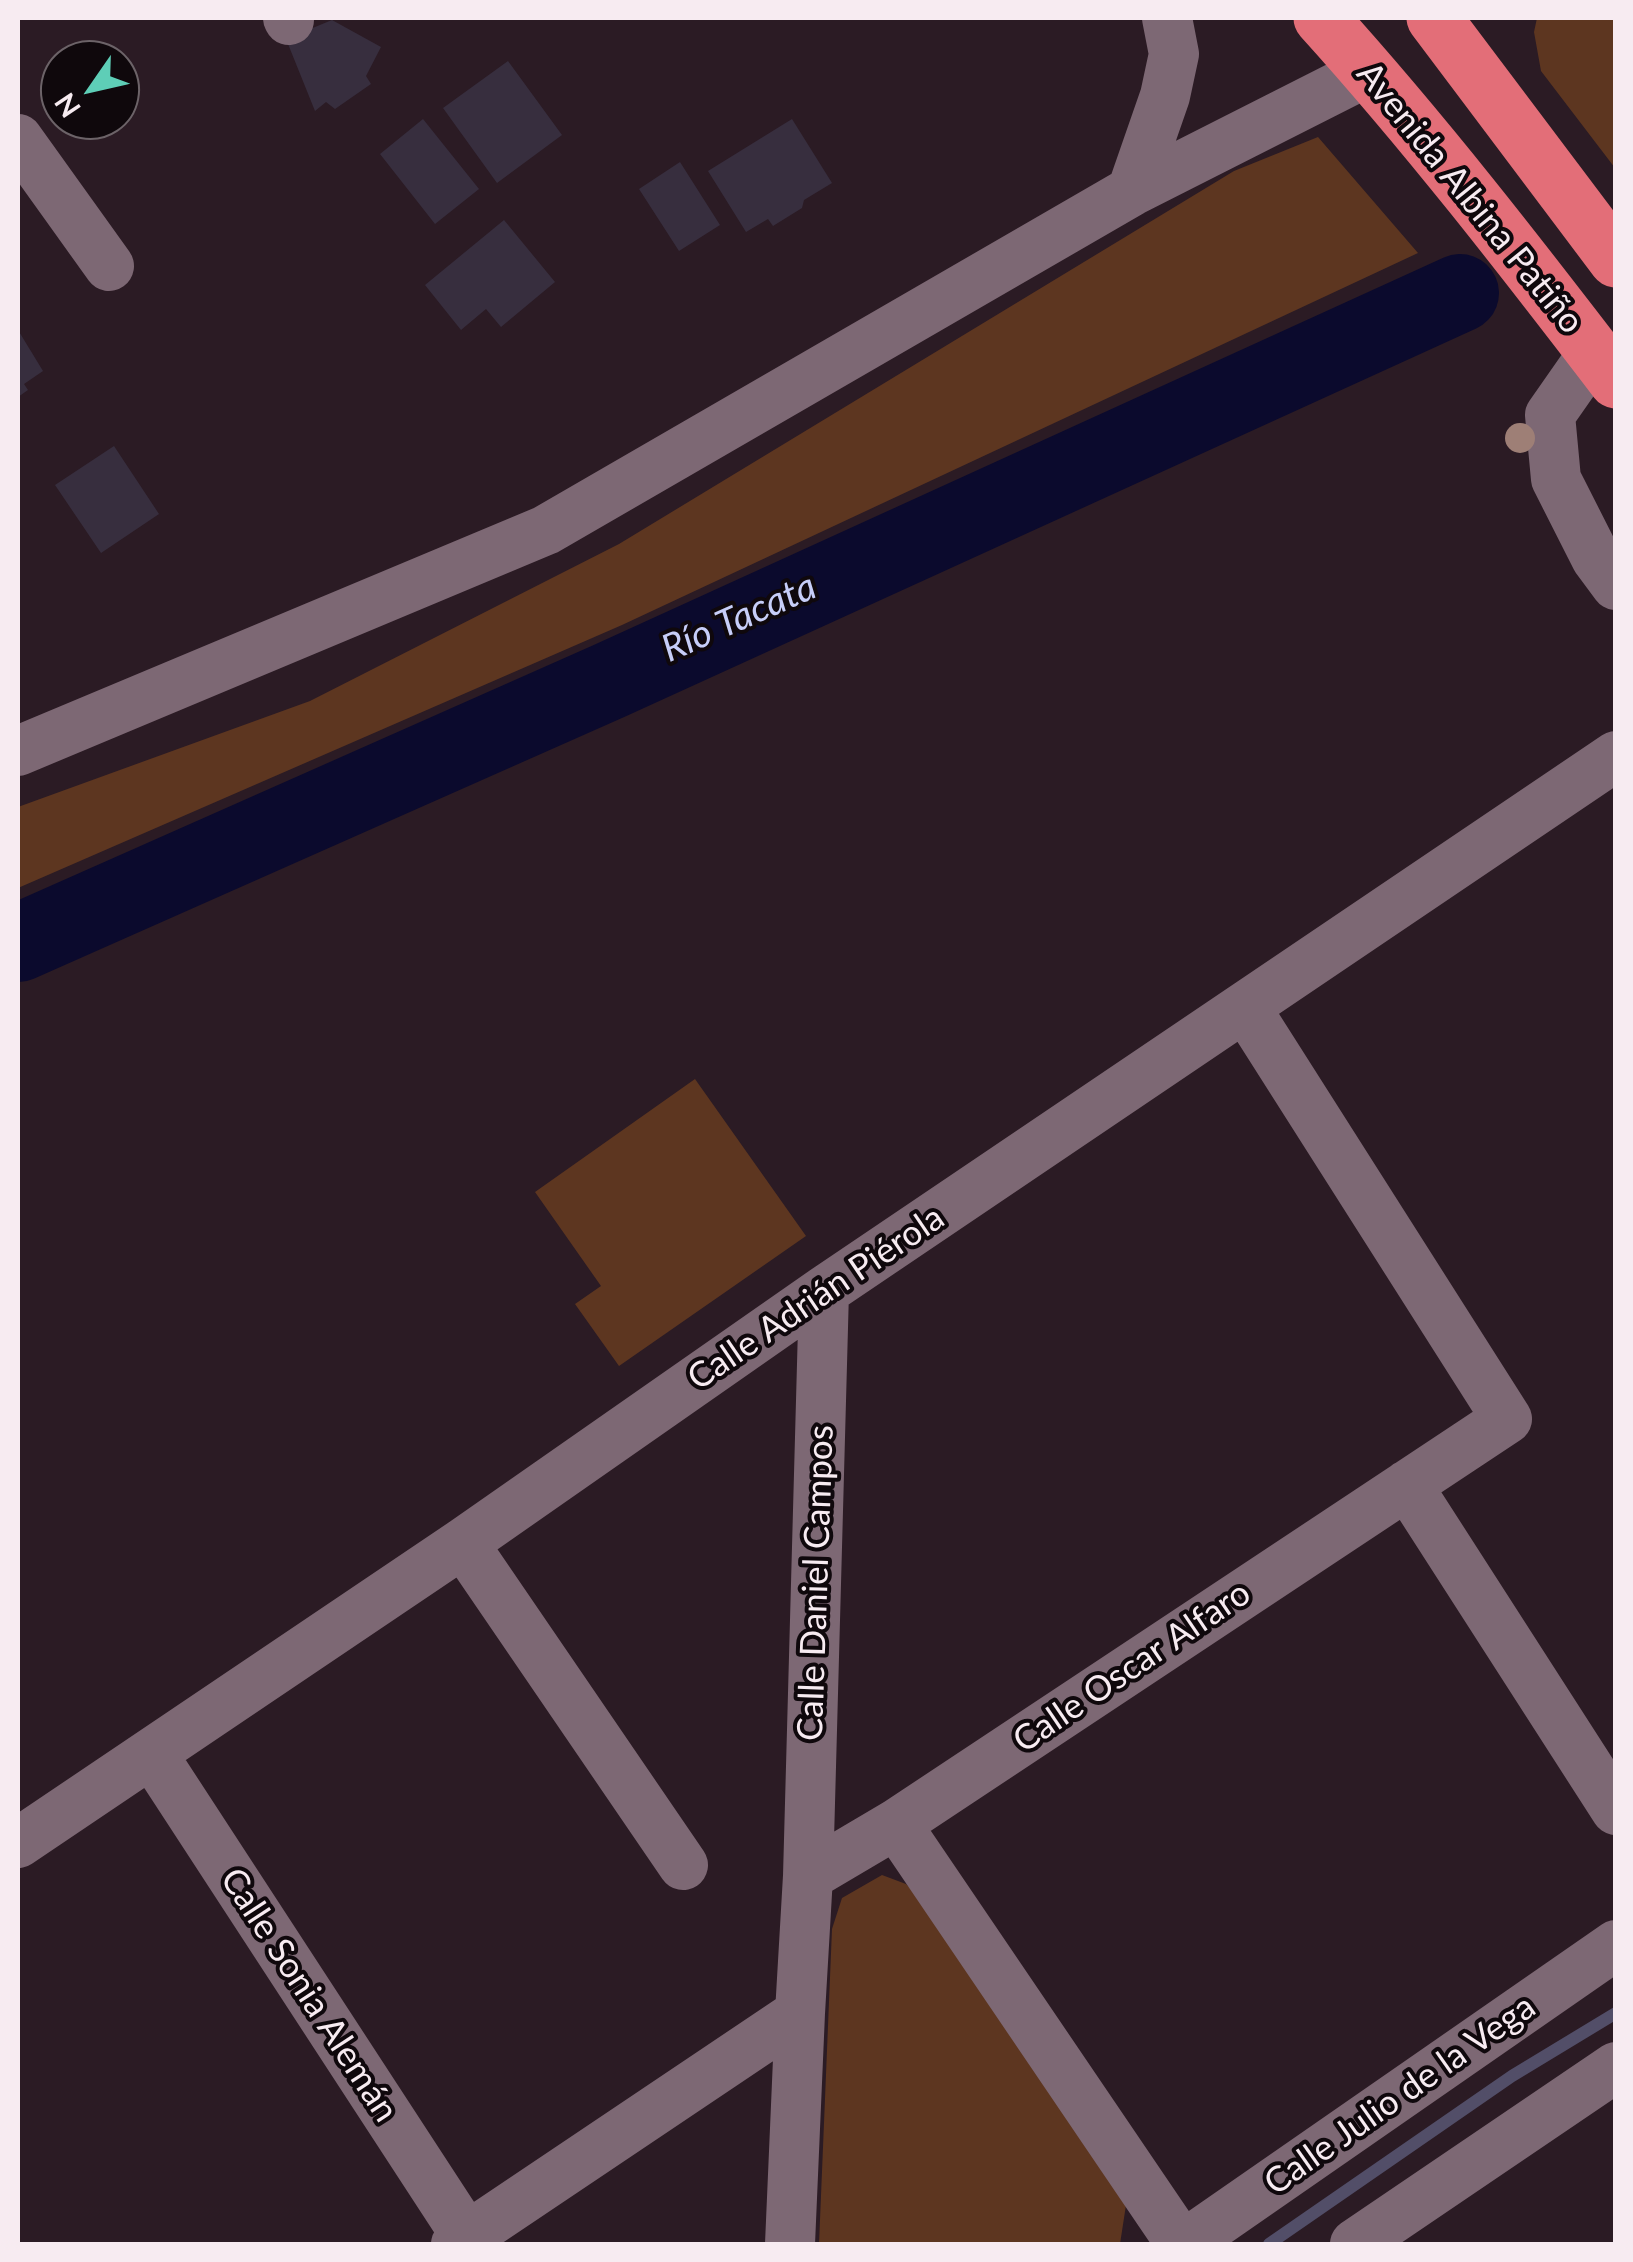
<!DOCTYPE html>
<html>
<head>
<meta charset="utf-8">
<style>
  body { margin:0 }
  #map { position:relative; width:1633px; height:2262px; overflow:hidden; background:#2b1b24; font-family:Lato,sans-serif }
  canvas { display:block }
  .frame { position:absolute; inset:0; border:20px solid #f7ebf1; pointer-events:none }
  .north { position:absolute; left:40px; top:40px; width:100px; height:100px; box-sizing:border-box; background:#0f080c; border:2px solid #6c6368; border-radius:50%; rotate:236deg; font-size:28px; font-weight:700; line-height:40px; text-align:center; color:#f7ebf1 }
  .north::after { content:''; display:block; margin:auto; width:35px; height:45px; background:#5eceb7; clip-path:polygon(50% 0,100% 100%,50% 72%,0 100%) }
</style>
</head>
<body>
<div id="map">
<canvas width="1633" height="2262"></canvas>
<div class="frame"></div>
<div class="north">N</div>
</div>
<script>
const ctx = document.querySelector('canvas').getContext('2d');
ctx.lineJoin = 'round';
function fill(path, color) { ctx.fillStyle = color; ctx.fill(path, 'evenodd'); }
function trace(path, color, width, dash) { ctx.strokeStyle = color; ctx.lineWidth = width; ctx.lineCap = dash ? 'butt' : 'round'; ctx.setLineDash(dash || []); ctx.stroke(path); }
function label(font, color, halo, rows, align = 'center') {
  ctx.font = font + ' Lato,sans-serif'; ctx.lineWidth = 8; ctx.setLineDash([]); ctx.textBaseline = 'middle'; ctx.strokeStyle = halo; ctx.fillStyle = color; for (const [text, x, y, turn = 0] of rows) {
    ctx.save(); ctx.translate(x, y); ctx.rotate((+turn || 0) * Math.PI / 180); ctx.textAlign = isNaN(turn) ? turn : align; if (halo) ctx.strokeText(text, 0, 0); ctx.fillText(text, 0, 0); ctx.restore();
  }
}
fill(new Path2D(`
  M1537,18H1615V168L1541,71L1534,32Z
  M1318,137L1418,253L622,625L18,888V807L310,701L619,544L1234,171Z
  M695,1079L806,1236L619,1366L575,1304L601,1286L535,1192Z
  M882,1875L906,1884L937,1915L1126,2205L1120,2244H819L832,1929L842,1898Z`), '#5d3620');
trace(new Path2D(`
  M1269,2244L1512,2076L1616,2013`), '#524e68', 12);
trace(new Path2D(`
  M18,943L609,681L1460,293`), '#0b0a2d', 78);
fill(new Path2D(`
  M332,20L381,47L366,76L371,84L335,109L326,102L315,111L286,39Z
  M508,61L562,135L497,183L443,108Z
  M423,119L479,189L435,224L380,154Z
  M792,119L832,183L804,200L802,208L773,226L768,219L746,232L708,171Z
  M680,162L720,225L679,251L639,189Z
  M504,220L555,282L501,327L486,309L461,330L425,285Z
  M18,330L43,371L24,384L28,390L18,397Z
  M114,446L159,514L101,553L55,485Z`), '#372e3e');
trace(new Path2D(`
  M288,18L289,20
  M18,139L109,266
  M1132,191L1165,96L1174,54L1167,18
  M1594,352L1550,415L1556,479L1596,558L1616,585
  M18,751L546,530L1132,191L1369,71
  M1407,1485L1616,1810
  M463,1543L683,1865
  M152,1754L467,2237
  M896,1824L1181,2244
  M18,1843L463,1543L824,1291L1616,756
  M808,1876L824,1291
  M456,2244L800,2013L808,1876L896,1824L1507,1419L1245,1007
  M790,2244L800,2013
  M1185,2244L1616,1945
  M1355,2244L1616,2067`), '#7d6874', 50);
trace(new Path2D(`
  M1321,18C1425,133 1521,257 1616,381
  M1434,18L1616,260`), '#e36e78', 55);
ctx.fillStyle = '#9e7f76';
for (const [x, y] of [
  [1520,438]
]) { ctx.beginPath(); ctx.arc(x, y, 15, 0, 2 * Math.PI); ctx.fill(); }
label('35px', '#f7ebf1', '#0f080c', [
  ["Avenida Albina Patiño",1470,198,51],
  ["Calle Adrián Piérola",816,1298,-34],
  ["Calle Daniel Campos",816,1583,-88],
  ["Calle Oscar Alfaro",1132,1667,-34],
  ["Calle Sonia Alemán",309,1995,57],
  ["Calle Julio de la Vega",1400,2095,-35]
]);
label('italic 38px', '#c7cef8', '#0f080c', [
  ["Río Tacata",739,618,-24]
]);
</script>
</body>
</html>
